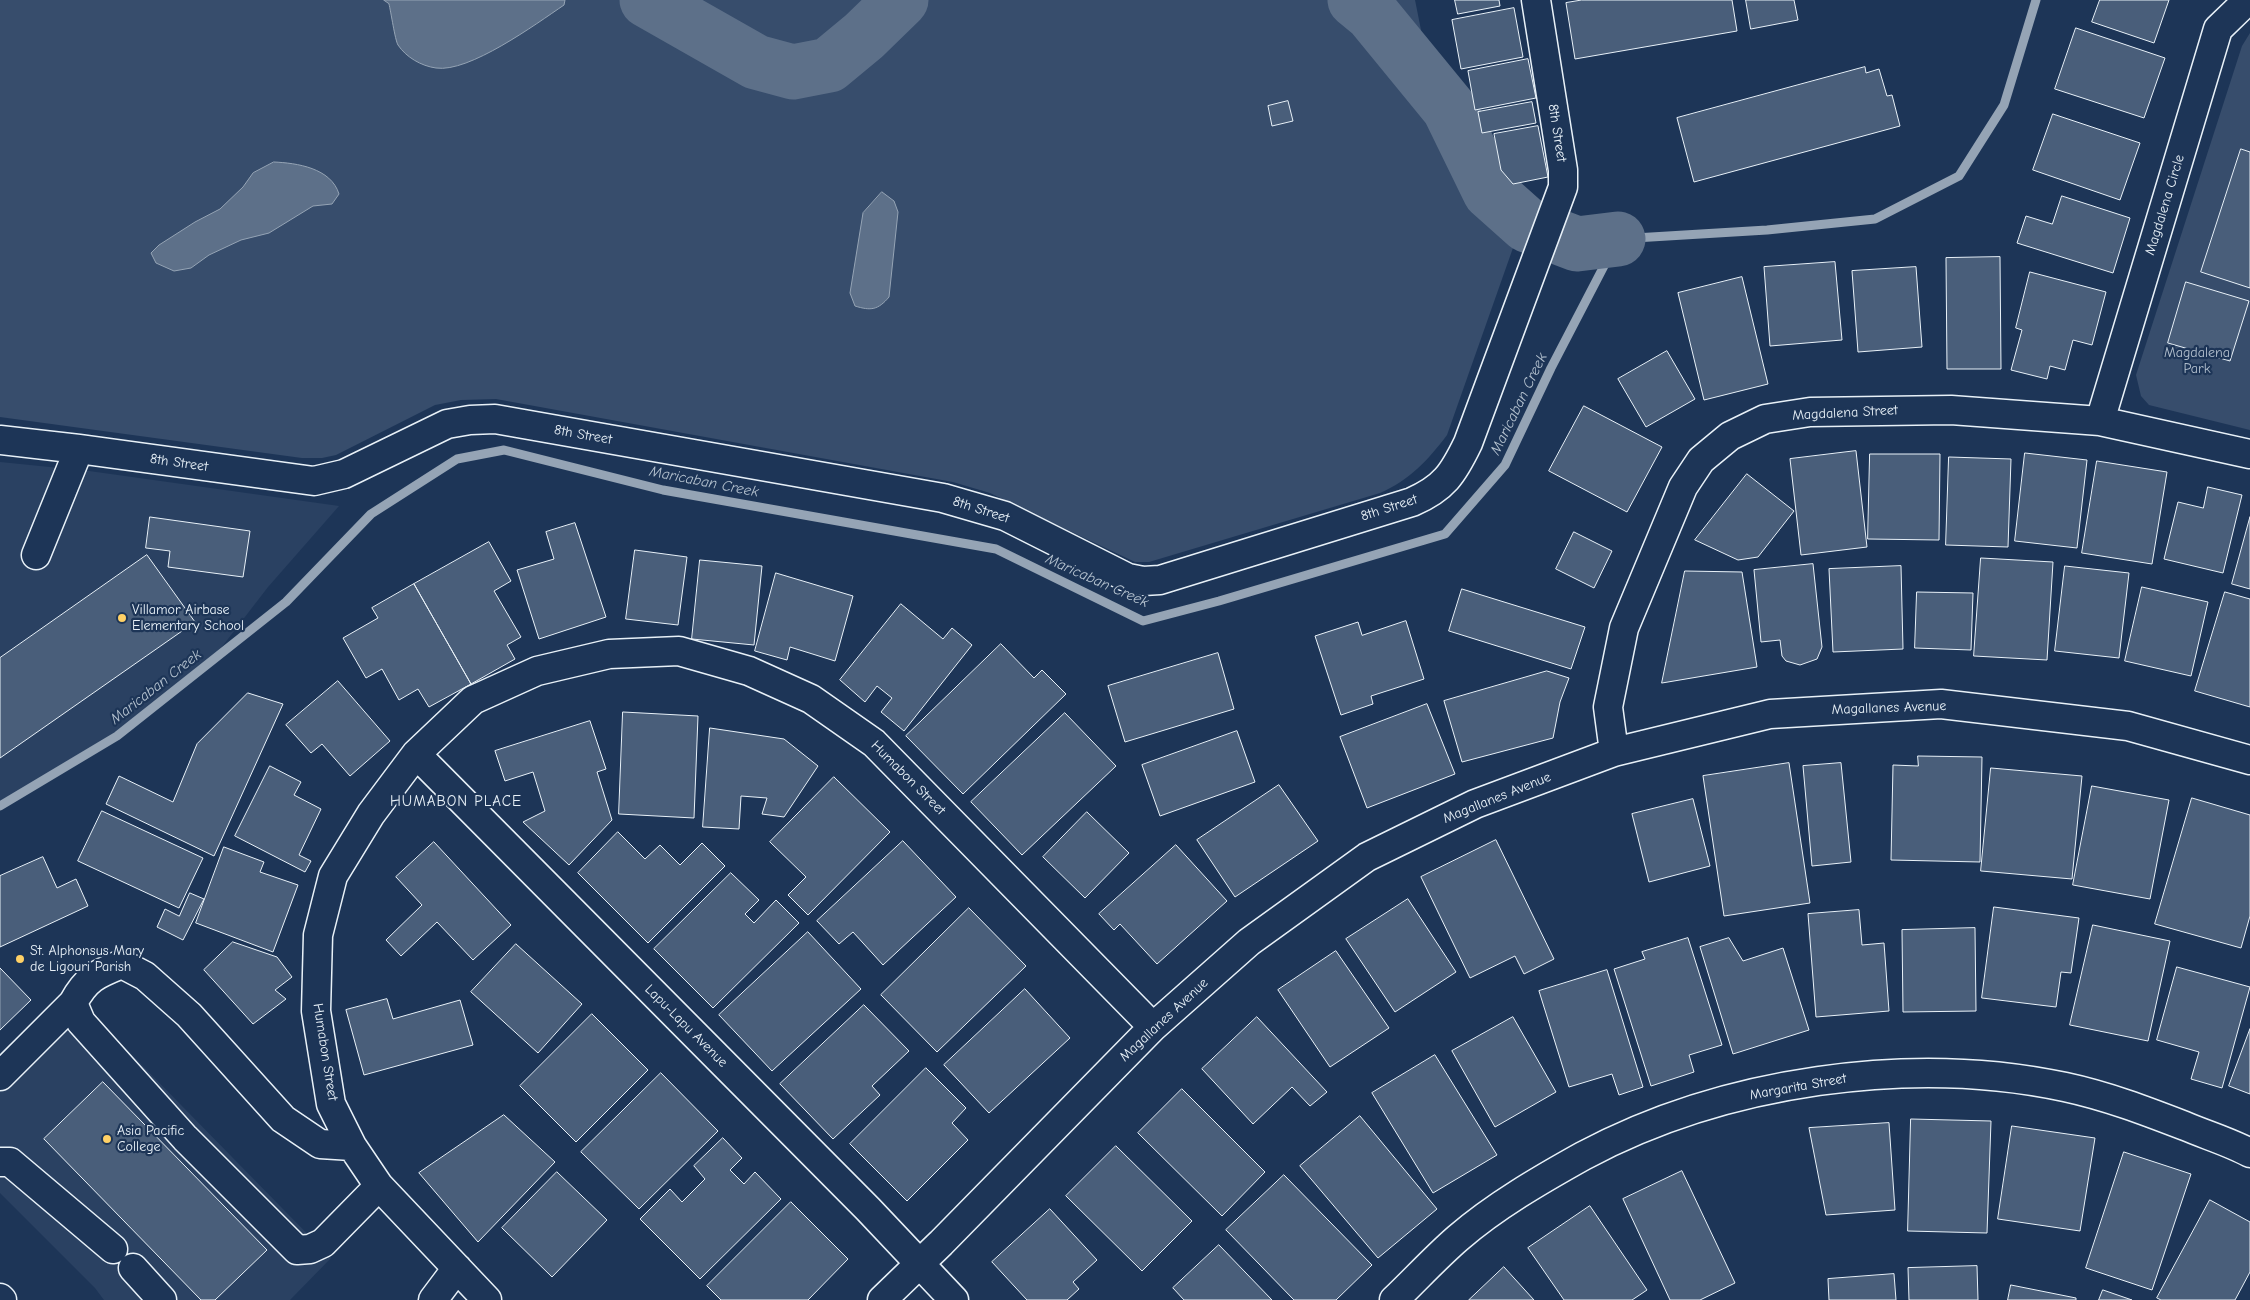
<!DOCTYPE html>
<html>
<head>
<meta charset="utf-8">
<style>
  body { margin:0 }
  canvas { display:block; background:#1d3557 }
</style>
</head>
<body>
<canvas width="2250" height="1300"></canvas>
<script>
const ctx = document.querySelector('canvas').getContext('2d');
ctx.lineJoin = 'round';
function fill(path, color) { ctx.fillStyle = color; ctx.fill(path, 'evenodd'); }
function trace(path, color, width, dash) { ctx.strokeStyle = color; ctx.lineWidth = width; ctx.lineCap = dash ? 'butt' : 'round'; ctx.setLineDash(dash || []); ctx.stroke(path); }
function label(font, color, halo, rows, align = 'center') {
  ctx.font = font + ' "Comic Neue",sans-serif'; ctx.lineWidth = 4.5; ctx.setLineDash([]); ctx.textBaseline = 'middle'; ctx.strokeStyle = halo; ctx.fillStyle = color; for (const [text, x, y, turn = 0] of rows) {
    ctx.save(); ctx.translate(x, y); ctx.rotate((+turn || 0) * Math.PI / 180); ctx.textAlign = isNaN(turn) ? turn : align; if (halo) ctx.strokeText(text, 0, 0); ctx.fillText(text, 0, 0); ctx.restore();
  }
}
fill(new Path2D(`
  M0,462L89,471L339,506L268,587L221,648L119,730L0,802Z
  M82,1004L331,1258L290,1300H104L95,1288L0,1193V1085Z`), '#2a4162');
fill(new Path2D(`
  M0,0H1415L1440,125L1514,245L1447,435C1428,460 1410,480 1380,493L1149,562H1135L990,493L953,482L496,399L461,400L435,405L336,455L322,458H302L0,417Z
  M2250,33V430L2149,405L2141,396L2136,375L2242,46Z`), '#374d6c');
const water = new Path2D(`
  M384,0H565L564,5C536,24 469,73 436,68C421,66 406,57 398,45C395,40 391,12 389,4Z
  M274,162C297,163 331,168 339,194L332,204L313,206L269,233L241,240L209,255L191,268L174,271L156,263L151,253L159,245L195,222L220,209L243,187L253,173Z
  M882,192L894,201L898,212L889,297C878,310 871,311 855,306L850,293L863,213Z`);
fill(water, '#5d7089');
trace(water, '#95a4b5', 1);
trace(new Path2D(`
  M0,806L117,736L286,602L371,514L457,459L504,450L663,490L996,549L1143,621L1219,601L1445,534L1505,465L1551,368L1618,239L1767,230L1875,219L1959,176L2004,105L2036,0`), '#95a4b5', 9);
trace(new Path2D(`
  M647,0L756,62L793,72L829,65L864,36L901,0
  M1355,0L1372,14L1449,108L1490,192L1527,225L1577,244L1618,239`), '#5d7089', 55);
const building = new Path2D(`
  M1455,0H1499L1500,6L1458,14Z
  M1582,0H1732L1737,31L1575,59L1566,3Z
  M1746,0H1794L1798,20L1751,29Z
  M2100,0H2169L2154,43L2092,22Z
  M1514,8L1523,57L1461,69L1452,20Z
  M2076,28L2165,58L2144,118L2055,89Z
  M1528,59L1536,98L1475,110L1468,71Z
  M1865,67L1866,73L1879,69L1887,96L1892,95L1900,126L1694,182L1677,118Z
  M1288,101L1293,121L1272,126L1268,106Z
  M1532,102L1536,123L1482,133L1478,112Z
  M2053,114L2140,143L2120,200L2033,170Z
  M1538,126L1548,177L1513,184L1501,170L1494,134Z
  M2241,149L2250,152V288L2201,272Z
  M2062,196L2130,218L2113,273L2017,243L2026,216L2052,224Z
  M2000,257L2001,369H1947L1946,258Z
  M1835,262L1842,340L1770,346L1764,267Z
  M1916,267L1922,347L1858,352L1852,271Z
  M2030,272L2106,292L2092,345L2073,340L2065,370L2050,366L2047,379L2011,370L2022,330L2016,328Z
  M1742,277L1768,384L1704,400L1678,293Z
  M2186,282L2249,301L2230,361L2168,343Z
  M1667,351L1695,399L1646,427L1618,379Z
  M1584,406L1662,447L1627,512L1549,471Z
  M1856,451L1867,547L1801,555L1790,459Z
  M2025,453L2087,460L2077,548L2015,541Z
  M1870,454H1940L1939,540L1868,539Z
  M1949,457L2011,459L2008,547L1946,545Z
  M2097,461L2167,472L2152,564L2082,553Z
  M1747,474L1794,511L1758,557L1738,560L1695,540Z
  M2208,487L2242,495L2223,573L2164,559L2178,502L2203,508Z
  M150,517L250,531L243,577L168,567L170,551L146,548Z
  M2250,517V589L2232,584Z
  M575,523L606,617L539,639L517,570L554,559L546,532Z
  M1574,532L1612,551L1594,588L1556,569Z
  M489,542L511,581L494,591L521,637L507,645L515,659L471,684L414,584Z
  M635,550L687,557L678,625L626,619Z
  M147,555L195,622L0,758V658Z
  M1981,558L2053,562L2047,660L1974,656Z
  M700,560L762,566L754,645L692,639Z
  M1813,564L1822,647L1817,659L1800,665L1786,661L1782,656L1780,640L1761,642L1754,570Z
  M1901,566L1903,649L1833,652L1829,569Z
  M2065,566L2129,573L2119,658L2055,651Z
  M1685,571L1742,572L1757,667L1662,683Z
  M776,573L853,596L835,661L790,647L787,660L755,651Z
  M414,584L471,684L429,707L418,689L399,700L382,669L366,678L343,638L378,618L372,608Z
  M2142,587L2208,602L2191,676L2125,661Z
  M1462,589L1585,627L1571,669L1449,631Z
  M1917,592L1973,593L1971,650L1915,648Z
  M2225,592L2250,599V707L2195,691Z
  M901,604L943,639L952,628L972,645L904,731L881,712L892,698L877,686L865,702L840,680Z
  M1406,621L1424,679L1371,696L1373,704L1341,715L1315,636L1358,622L1362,635Z
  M1001,644L1034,678L1042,670L1066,694L963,794L906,736Z
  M1218,653L1234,709L1125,742L1108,686Z
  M1547,671L1569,678L1560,702L1553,738L1462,762L1444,701Z
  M338,681L390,741L350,776L322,744L311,753L286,725Z
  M248,693L283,704L214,856L106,804L119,776L173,802L197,744Z
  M1427,704L1455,774L1367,808L1340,737Z
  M623,712L698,716L694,818L619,814Z
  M1065,713L1116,766L1022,855L971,802Z
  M590,721L606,769L597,772L612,820L569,865L523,822L545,811L533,772L505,781L495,751Z
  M710,728L784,739L818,766L784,817L762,814L767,798L741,796L739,829L703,827Z
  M1237,731L1255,782L1160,816L1142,765Z
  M1918,756L1982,757L1980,862L1891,860L1893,765L1918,766Z
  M1789,763L1810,903L1724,916L1703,776Z
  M1841,763L1851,862L1812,866L1803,766Z
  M270,766L301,782L294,795L321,809L299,855L311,861L305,872L235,836Z
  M1991,768L2082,776L2072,879L1981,871Z
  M834,777L890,832L808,915L788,895L806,877L770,842Z
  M1279,785L1318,841L1235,897L1197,840Z
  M2092,786L2169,800L2150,899L2073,885Z
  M2192,798L2250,815V916L2241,948L2155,924Z
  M1693,799L1710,866L1649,882L1632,814Z
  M102,811L203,858L179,908L78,861Z
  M1087,812L1129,853L1085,898L1043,857Z
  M618,832L645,859L660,845L680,865L702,843L725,866L648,943L578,873Z
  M1496,840L1554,959L1524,974L1515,956L1470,978L1421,877Z
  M903,841L956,897L883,965L853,932L839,944L817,921Z
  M434,842L511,925L473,960L437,922L401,956L386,940L422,905L396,877Z
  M1176,845L1227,901L1157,964L1120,924L1114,930L1099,914Z
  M224,847L264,862L260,872L298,885L273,952L196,923Z
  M43,857L57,888L76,879L88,906L0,947V876Z
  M731,873L759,900L745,914L754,923L776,900L799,923L713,1008L654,949Z
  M190,893L204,899L183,940L157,927L165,909L179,916Z
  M1408,899L1456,972L1395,1012L1346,939Z
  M1994,907L2079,918L2071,973L2061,972L2056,1007L1982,998Z
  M969,908L1026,966L937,1052L881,995Z
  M1859,910L1862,945L1884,943L1889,1011L1816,1017L1808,914Z
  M2093,925L2170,941L2148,1041L2070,1025Z
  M1975,928L1976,1011L1903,1012L1902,930Z
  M808,932L861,989L772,1071L719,1015Z
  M1688,938L1722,1045L1689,1055L1694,1072L1651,1086L1614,969L1645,959L1642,952Z
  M1729,938L1743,961L1783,948L1809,1030L1733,1054L1700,947Z
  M233,942L277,957L292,977L275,990L286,999L253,1024L204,970Z
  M516,944L582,1004L538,1053L471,992Z
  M1336,951L1389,1028L1330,1067L1278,990Z
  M2177,967L2250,987L2222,1088L2191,1079L2199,1052L2157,1040Z
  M0,968L31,1000L0,1030Z
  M1607,970L1643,1087L1619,1095L1612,1074L1569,1087L1539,991Z
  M1025,989L1070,1038L989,1113L944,1065Z
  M387,999L393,1019L460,1000L473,1045L364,1075L346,1010Z
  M864,1005L909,1051L872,1086L880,1095L833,1139L780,1084Z
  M592,1014L648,1070L576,1142L520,1086Z
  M1257,1017L1327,1092L1310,1106L1292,1087L1253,1124L1202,1069Z
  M1513,1017L1556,1092L1495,1127L1452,1051Z
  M2250,1029V1094L2229,1086Z
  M1435,1055L1497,1155L1433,1193L1372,1093Z
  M926,1068L966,1108L952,1123L968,1140L907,1201L850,1144Z
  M661,1073L718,1131L639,1209L581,1152Z
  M103,1082L267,1250L215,1300H201L44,1139Z
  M1182,1089L1265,1172L1222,1216L1138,1133Z
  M504,1115L555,1162L478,1242L419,1173Z
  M1360,1116L1437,1209L1378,1258L1300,1166Z
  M1911,1119L1991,1121L1987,1233L1908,1231Z
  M1889,1123L1895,1210L1826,1215L1809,1128Z
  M2012,1126L2095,1138L2080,1231L1998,1219Z
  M723,1138L742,1158L730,1170L744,1184L755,1172L781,1199L700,1279L640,1219L670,1189L682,1202L705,1179L694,1166Z
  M1116,1146L1192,1221L1142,1271L1066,1196Z
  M2124,1152L2191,1174L2152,1290L2086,1268Z
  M1682,1171L1735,1283L1700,1300H1670L1623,1199Z
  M557,1172L607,1220L552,1277L502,1228Z
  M1284,1175L1372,1265L1336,1300H1294L1226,1230Z
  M2210,1200L2250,1222V1272L2235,1300H2161L2157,1298Z
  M791,1202L848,1259L808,1300H721L707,1286Z
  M1590,1206L1647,1290L1632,1300H1564L1528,1248Z
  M1050,1209L1097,1260L1073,1282L1079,1289L1067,1300H1027L992,1262Z
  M1219,1245L1272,1300H1184L1173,1288Z
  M1977,1266L1978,1300H1909L1908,1268Z
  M1504,1267L1534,1300H1469Z
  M1894,1274L1896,1300H1829L1828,1279Z
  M2011,1285L2076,1298V1300H2008Z
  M2103,1290L2132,1300H2099Z`);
fill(building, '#495e7a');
trace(building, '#e8f1f8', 1);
const minor = new Path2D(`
  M2100,421L2218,29L2248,0
  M0,440L79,449L314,481L344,474L447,424L470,420L495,419L943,498L1005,516L1128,578L1143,581L1160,580L1412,502C1444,488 1453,474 1468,443L1563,187V170L1536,0
  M36,555L79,449
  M1614,752L1608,707L1624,628L1683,487L1701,460L1730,436L1765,419L1810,412L1951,410L2100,421L2250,454
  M416,754L868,1209L954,1300
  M0,1076L73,1003
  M352,1146L320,1144L283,1119L189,1015L145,976L122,964C97,974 86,978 73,1003L81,1022L185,1138L297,1250L310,1249L323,1243L379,1186
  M0,1162H10L113,1249
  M133,1268L162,1300
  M433,1300L457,1268
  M487,1300L379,1186L352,1146L331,1104L316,1011L318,935L333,876L371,814L416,754L473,700L537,671L609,654L679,651L749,671L811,699L874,743L1153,1027
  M882,1300L941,1243L1153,1027L1249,942L1367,857L1475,804L1614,752L1770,714L1941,704L2128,726L2250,760
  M1394,1300C1415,1280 1436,1257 1458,1238C1495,1206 1540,1180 1583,1156C1723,1081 1910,1054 2065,1087C2107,1096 2146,1111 2185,1126C2206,1135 2230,1142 2250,1153`);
const highway = new Path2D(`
  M0,1298L2,1300`);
trace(minor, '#e8f1f8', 31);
trace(highway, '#e8f1f8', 31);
trace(minor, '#1d3557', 28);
trace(highway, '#1d3557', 28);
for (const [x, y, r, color] of [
  [122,618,5,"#ffd166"],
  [20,959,5,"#ffd166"],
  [107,1139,5,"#ffd166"]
]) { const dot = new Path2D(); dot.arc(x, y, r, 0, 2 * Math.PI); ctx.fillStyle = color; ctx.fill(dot); trace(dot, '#1d3557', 2); }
label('14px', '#e8f1f8', '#1d3557', [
  ["8th Street",1557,133,81],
  ["Magdalena Circle",2165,205,-73],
  ["Magdalena Street",1845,413,-3],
  ["8th Street",583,435,10],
  ["8th Street",179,463,8],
  ["8th Street",1389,508,-18],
  ["8th Street",981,510,18],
  ["Magallanes Avenue",1889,708,-2],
  ["Humabon Street",908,778,45],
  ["Magallanes Avenue",1497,798,-22],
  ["Magallanes Avenue",1164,1020,-43],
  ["Lapu-Lapu Avenue",686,1026,45],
  ["Humabon Street",325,1052,81],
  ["Margarita Street",1798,1087,-10]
]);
label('14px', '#b3c0ce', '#1d3557', [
  ["Magdalena",2197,353],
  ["Park",2197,369]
]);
label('14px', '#e8f1f8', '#1d3557', [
  ["Villamor Airbase",132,610],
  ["Elementary School",132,626],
  ["St. Alphonsus Mary",30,951],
  ["de Ligouri Parish",30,967],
  ["Asia Pacific",117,1131],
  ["College",117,1147]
], 'left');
label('italic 15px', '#b7c4d1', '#1d3557', [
  ["Maricaban Creek",1519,404,-64],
  ["Maricaban Creek",704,482,11],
  ["Maricaban Creek",1097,581,24],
  ["Maricaban Creek",156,687,-38]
]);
ctx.letterSpacing = '1px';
label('15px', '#e8f1f8', '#1d3557', [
  ["HUMABON PLACE",456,802]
]);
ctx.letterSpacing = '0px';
</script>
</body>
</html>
